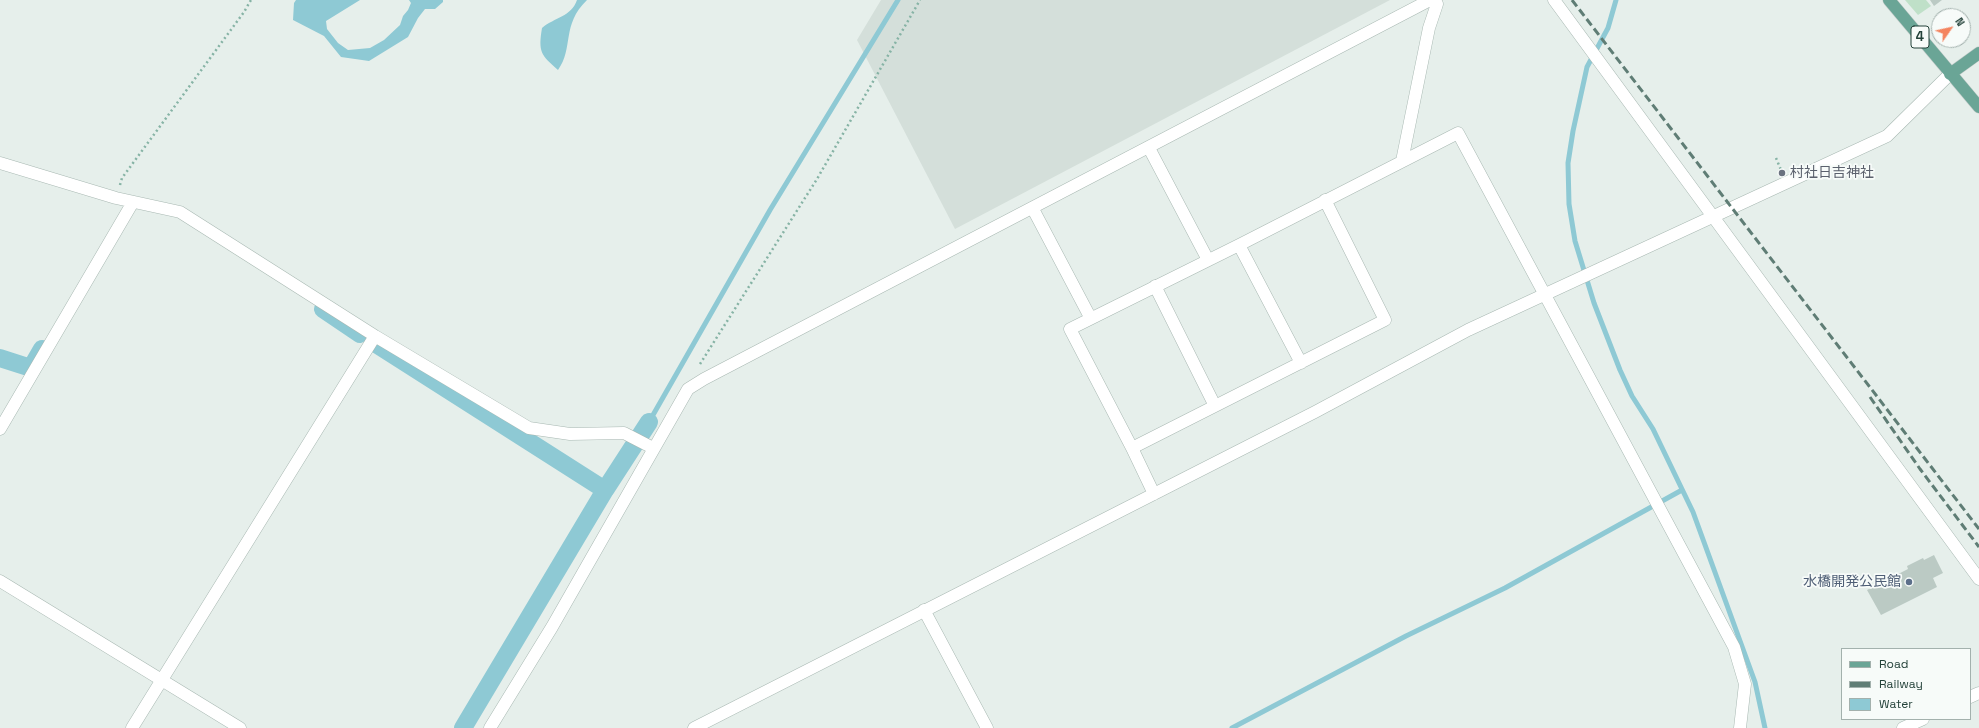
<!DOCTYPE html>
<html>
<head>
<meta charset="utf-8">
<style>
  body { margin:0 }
  #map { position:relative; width:1979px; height:728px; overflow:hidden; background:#e6efeb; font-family:"Space Grotesk",sans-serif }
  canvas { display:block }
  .legend { position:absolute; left:1841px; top:648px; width:130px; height:72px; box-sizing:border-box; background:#f7fbf9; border:1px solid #a3b1ad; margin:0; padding:5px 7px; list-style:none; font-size:12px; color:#24423a }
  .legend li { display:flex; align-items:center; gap:8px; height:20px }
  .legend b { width:20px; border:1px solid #a3b1ad }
  .north { position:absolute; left:1931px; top:8px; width:40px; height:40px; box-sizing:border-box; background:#f7fbf9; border:1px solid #a3b1ad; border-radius:50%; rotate:56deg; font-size:11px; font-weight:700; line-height:16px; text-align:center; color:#24423a }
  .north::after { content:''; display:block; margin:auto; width:14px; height:18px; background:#f4845f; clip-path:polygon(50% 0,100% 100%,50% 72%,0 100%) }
</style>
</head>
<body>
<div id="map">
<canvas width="1979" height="728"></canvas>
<ul class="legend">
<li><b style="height:5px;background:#6aa596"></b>Road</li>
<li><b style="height:5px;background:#5f7d75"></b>Railway</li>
<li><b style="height:11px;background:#8ec9d4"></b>Water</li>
</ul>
<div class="north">N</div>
</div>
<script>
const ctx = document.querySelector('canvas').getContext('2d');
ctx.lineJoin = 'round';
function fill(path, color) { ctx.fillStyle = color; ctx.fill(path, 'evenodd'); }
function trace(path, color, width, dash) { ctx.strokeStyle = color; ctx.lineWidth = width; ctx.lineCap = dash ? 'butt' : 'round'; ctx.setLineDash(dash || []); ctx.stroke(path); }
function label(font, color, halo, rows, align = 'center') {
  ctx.font = font + ' "Space Grotesk","Noto Sans JP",sans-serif'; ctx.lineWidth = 3.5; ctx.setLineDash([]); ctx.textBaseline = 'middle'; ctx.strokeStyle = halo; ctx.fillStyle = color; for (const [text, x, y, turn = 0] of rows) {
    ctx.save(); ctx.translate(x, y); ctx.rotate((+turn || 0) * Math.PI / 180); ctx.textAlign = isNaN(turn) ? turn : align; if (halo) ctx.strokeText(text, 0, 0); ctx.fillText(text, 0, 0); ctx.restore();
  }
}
fill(new Path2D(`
  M881,0H1390L955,229L857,40Z`), '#d4dfda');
fill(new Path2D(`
  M1905,0H1926L1931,6L1918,15Z`), '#bfe0c8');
fill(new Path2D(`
  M296,0H360L326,21L327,29L338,43L348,50L370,48L384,40L400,25L403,16L408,10L411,3L409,0H443V2L435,9H425L418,18L408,37L369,61L341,57L324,36L293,20L294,3Z
  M577,0H587C561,25 574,48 558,70C541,55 538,52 542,28C555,17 571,17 577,0Z`), '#8ec9d4');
trace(new Path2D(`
  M1616,0L1608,28L1587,67L1573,131L1568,163L1569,204L1575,241L1594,303L1620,370L1632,396L1653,429L1693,512L1755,682L1765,728
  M649,422L770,210L898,0
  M1232,728L1406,636L1505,588L1682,490`), '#8ec9d4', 5);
trace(new Path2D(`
  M323,309L360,334
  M376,344L605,490
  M0,358L31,368L42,349
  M463,728L605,490L649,422`), '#8ec9d4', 18);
fill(new Path2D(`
  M1930,0H1942L1934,6Z
  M1934,555L1943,573L1933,578L1937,587L1881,615L1867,590L1908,569L1907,566L1923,558L1924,560Z`), '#bbcac4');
const minor = new Path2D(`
  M1554,0L1979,579
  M1149,148L1208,260
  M1402,161L1429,28L1437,4L1435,0
  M0,163L116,198L180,212L375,336L529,428L570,434L624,433L653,448
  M1033,209L1090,317
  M1239,245L1301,363
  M1155,286L1215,406
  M0,429L133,202
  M1132,448L1385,320L1325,200
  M1154,494L1132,448L1070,329L1239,245L1458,133L1734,647L1745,684L1740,728
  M0,581L240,728
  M924,610L987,728
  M1970,697L1979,693
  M132,728L375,336
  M490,728L552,627L688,389L704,379L1430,0
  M694,728L1315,412L1468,330L1887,136L1950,74
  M1903,728L1923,719`);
const major = new Path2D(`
  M1889,0L1979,107
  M1950,74L1979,53`);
trace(minor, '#a8b8b2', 13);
trace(major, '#c2cac8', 13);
trace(new Path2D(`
  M1776,158L1781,170
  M120,185L122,178L244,12L251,0
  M700,364L817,179L920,0`), '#86b3a5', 2.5, [2, 3]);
trace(minor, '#fff', 12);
trace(major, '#6aa596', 12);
trace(new Path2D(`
  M1572,0L1979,529
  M1870,397L1920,469L1979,547`), '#5f7d75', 3, [8, 4]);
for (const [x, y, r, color] of [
  [1782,173,4,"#6b7280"],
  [1909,582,4,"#5c6f8a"]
]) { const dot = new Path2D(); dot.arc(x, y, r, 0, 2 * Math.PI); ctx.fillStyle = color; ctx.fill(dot); trace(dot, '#f7fbf9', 1.5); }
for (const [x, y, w] of [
  [1920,37,18]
]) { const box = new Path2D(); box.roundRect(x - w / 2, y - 11, w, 22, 3); ctx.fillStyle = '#f7fbf9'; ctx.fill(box); trace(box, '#24423a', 1); }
label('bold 13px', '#24423a', null, [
  ["4",1920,37]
]);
label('14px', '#5b616d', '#f7fbf9', [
  ["村社日吉神社",1790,173]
], 'left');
label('14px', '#4e5e75', '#f7fbf9', [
  ["水橋開発公民館",1901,582]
], 'right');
</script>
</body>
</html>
